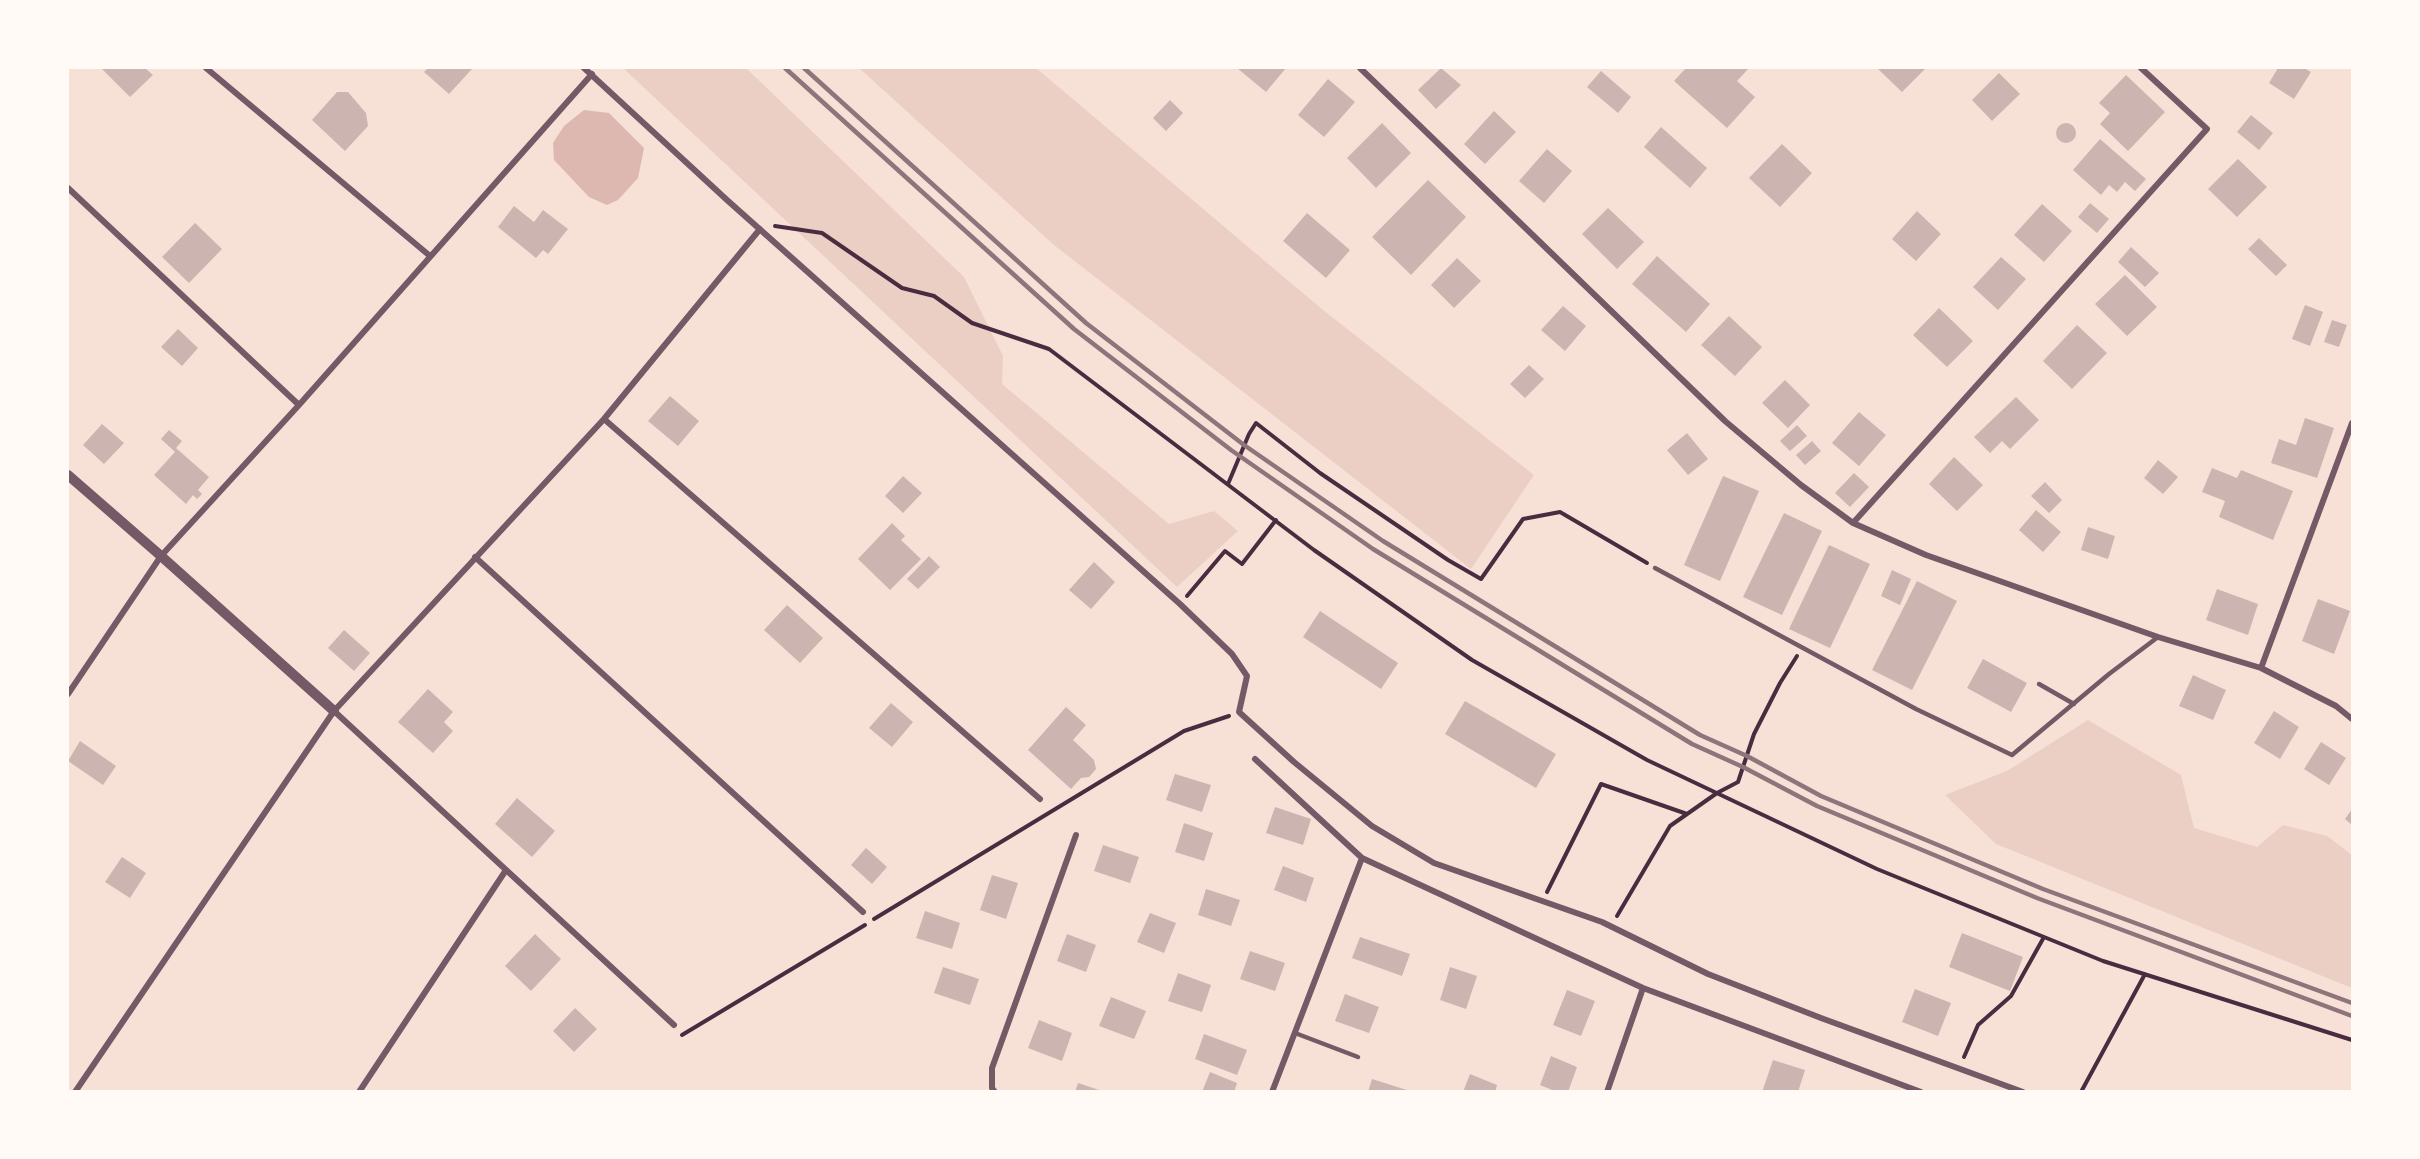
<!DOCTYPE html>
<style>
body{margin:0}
#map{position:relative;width:2420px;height:1159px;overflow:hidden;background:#f7e1d7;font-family:"Noto Sans",sans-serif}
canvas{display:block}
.frame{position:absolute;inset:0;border:69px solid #fffaf5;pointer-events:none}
</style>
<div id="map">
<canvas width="2420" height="1159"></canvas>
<div class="frame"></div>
</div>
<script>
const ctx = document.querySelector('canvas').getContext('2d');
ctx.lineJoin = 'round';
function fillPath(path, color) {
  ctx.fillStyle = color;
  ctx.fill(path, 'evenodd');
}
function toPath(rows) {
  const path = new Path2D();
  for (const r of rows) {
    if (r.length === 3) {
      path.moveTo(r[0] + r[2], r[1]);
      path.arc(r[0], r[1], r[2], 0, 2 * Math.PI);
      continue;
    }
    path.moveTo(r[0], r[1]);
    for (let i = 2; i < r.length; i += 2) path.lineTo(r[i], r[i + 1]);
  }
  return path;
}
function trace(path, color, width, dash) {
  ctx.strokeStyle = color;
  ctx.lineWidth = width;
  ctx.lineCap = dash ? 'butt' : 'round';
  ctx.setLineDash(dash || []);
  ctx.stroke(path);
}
fillPath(toPath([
 [623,68,746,68,964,277,1003,356,1002,384,1169,524,1214,511,1238,531,1177,587],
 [859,68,1036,68,1323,310,1534,475,1471,569,1054,245],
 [2088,720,2181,775,2194,828,2257,847,2283,825,2327,836,2352,855,2352,988,1996,844,1945,795,2007,771]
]), '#ebcfc5');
fillPath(toPath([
 [584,110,609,113,644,148,638,178,618,200,607,205,589,197,554,160,553,143,564,126]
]), '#dcb8b0');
fillPath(toPath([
 [101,68,145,68,153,75,130,97],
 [428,68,473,68,449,94,424,72],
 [1237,68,1286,68,1266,92],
 [1441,68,1461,85,1436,109,1418,90],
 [1686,68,1749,68,1737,81,1755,97,1727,128,1674,81],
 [1877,68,1926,68,1902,92],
 [2278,68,2304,68,2311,72,2294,99,2269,83],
 [1601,71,1631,97,1618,113,1587,87],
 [1999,73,2020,94,1992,121,1972,100],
 [2126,75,2165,112,2128,151,2100,124,2110,113,2099,103],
 [1328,79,1355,102,1324,137,1298,115],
 [337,92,348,92,366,113,368,126,345,151,312,120],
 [1170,100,1183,113,1166,131,1153,118],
 [1494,111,1516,132,1485,164,1464,144],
 [2251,115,2273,133,2259,150,2237,132],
 [1382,123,1411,153,1376,188,1347,158],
 [2066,133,10],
 [1661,127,1707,168,1690,188,1644,147],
 [2100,139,2146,179,2135,191,2125,182,2117,192,2109,185,2101,195,2073,170],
 [1782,144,1812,173,1780,207,1749,178],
 [1547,149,1572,171,1544,203,1519,181],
 [2238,159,2267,187,2237,217,2208,189],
 [1428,180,1466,217,1411,275,1372,237],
 [2090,203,2109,219,2097,233,2078,217],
 [2042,204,2072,231,2044,262,2014,235],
 [514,206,534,222,543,210,568,229,548,254,543,250,536,258,498,227],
 [1608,208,1644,242,1617,269,1582,234],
 [1917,211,1941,234,1916,261,1892,239],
 [1307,213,1350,250,1326,278,1283,241],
 [195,223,222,249,189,283,162,257],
 [2259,238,2287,265,2276,276,2248,249],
 [2131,247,2159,273,2145,287,2118,262],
 [1657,256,1710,304,1686,332,1632,284],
 [2001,257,2026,279,1998,310,1973,287],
 [1457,258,1481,281,1454,308,1431,285],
 [2125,275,2157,307,2127,336,2095,304],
 [2305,305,2323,312,2310,346,2292,339],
 [1563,306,1586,326,1565,351,1541,330],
 [1939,308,1973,341,1947,367,1913,335],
 [1729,316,1762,347,1735,376,1701,345],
 [2332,320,2347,325,2339,347,2324,342],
 [2077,325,2107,353,2072,389,2043,361],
 [178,329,198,348,182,366,161,347],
 [1529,365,1544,379,1525,398,1510,384],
 [1785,380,1810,405,1788,428,1762,403],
 [670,396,699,421,678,446,648,421],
 [2016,397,2039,420,2010,449,2002,441,1990,453,1974,437],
 [1859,412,1886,435,1859,466,1832,443],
 [2305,418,2334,428,2317,478,2271,463,2279,439,2296,445],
 [102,424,124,443,104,464,83,445],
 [1797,425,1807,436,1790,451,1780,441],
 [169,430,182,441,176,448,209,477,198,490,202,494,197,499,193,495,186,504,154,475,175,452,161,439],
 [1687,433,1708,459,1688,475,1667,450],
 [1812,441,1821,451,1805,465,1796,455],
 [1954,457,1983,485,1957,511,1929,484],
 [2158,460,2178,477,2163,494,2144,478],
 [2212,468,2237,478,2241,470,2293,491,2273,540,2219,517,2225,501,2202,492],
 [1854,473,1869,487,1850,507,1835,493],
 [903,476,922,493,903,513,885,496],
 [1723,476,1759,491,1720,581,1684,565],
 [2045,482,2062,500,2049,513,2031,496],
 [2036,510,2061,532,2043,552,2019,530],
 [1784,513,1822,531,1782,615,1743,597],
 [892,523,905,536,901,540,921,559,890,590,858,559],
 [2088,527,2115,536,2108,559,2081,550],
 [1829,545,1870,564,1830,648,1789,629],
 [929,556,940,567,918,589,907,579],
 [1094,562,1115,582,1091,609,1069,590],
 [1892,570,1911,579,1900,605,1881,596],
 [1917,581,1957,601,1912,690,1872,670],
 [2217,589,2258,604,2248,635,2206,620],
 [2318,599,2350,611,2334,654,2302,641],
 [787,605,823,638,800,663,764,630],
 [1320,611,1398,663,1381,689,1303,637],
 [344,630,370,653,354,671,328,648],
 [1983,659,2027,683,2011,712,1967,688],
 [2193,675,2226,690,2213,720,2179,706],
 [428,689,453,712,444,722,453,731,433,753,398,722],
 [1465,701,1556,754,1536,788,1445,734],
 [891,703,913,722,892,747,869,728],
 [1066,707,1086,725,1073,740,1094,760,1096,769,1089,777,1081,778,1071,789,1028,750],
 [2274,711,2299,727,2280,759,2254,743],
 [80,741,116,766,103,785,68,761],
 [2321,742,2346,758,2329,785,2304,769],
 [1175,774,1211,785,1202,812,1166,800],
 [517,798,555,831,532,857,495,824],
 [1275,807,1311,819,1303,845,1266,833],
 [2352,809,2352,825,2345,819],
 [1184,823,1213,833,1204,861,1175,852],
 [1103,845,1139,857,1130,883,1094,871],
 [866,848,887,867,872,884,851,865],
 [122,857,146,873,130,898,105,882],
 [1283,866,1314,878,1306,902,1274,890],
 [992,875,1018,883,1006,919,980,910],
 [1206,889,1240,900,1231,926,1198,915],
 [925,911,960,923,952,949,916,938],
 [1150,913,1176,923,1164,953,1137,942],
 [1962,933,2023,957,2010,991,1949,967],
 [535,934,561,959,531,991,505,966],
 [1067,934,1096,945,1086,972,1057,961],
 [1360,937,1410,954,1402,976,1352,958],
 [1250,951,1285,963,1275,991,1240,979],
 [943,967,979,979,970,1005,934,993],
 [1450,967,1477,976,1466,1009,1440,1000],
 [1178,973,1211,985,1202,1012,1168,1001],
 [1915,989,1951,1003,1938,1036,1902,1022],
 [1567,990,1595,1001,1581,1036,1553,1025],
 [1345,994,1379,1007,1369,1033,1335,1021],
 [1111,997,1146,1011,1134,1039,1099,1026],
 [575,1008,597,1029,574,1052,553,1031],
 [1039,1020,1072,1033,1062,1061,1028,1048],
 [1204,1034,1247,1050,1237,1075,1195,1059],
 [1551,1056,1577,1067,1568,1092,1557,1092,1540,1085],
 [1773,1060,1805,1070,1798,1092,1762,1092],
 [1210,1072,1237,1083,1234,1092,1202,1092],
 [1470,1074,1497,1085,1495,1092,1463,1092],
 [1372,1079,1410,1091,1409,1092,1368,1092],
 [1078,1083,1102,1091,1101,1092,1075,1092]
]), '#ccb4b1');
trace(toPath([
 [775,226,822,233,902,288,934,296,972,323,1049,349,1314,550,1472,660,1647,760,1877,869,2103,961,2352,1040],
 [1228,484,1249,434,1256,423,1320,473,1448,560,1481,579,1523,519,1560,512,1647,563],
 [1187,596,1225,551,1242,564,1276,520],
 [1547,892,1601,784,1687,814],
 [1617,916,1670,826,1717,793,1738,782,1754,734,1780,683,1797,656],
 [874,919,1184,731,1229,716],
 [682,1035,865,925],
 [1964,1057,1978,1025,2011,996,2044,937],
 [2081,1092,2145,974]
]), '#4a2c40', 4);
trace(toPath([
 [1655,568,1916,709,2012,755,2109,674,2158,637],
 [2039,684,2074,704],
 [1295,1033,1358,1057]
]), '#755966', 4.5);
trace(toPath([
 [206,68,430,256],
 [584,68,727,200,1180,604,1232,654,1247,676,1239,712,1294,762,1372,826,1434,863,1602,922,1708,974,1821,1018,2023,1092],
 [1360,68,1725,421,1801,485,1853,523,1926,555,2158,637,2261,668,2336,706,2352,719],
 [68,188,299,405],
 [604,419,1040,799],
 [1853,523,2207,129,2141,68],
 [475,557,863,912],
 [2261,668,2352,423],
 [68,694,161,556,299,405,592,74],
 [334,711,674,1025],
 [1255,759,1362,858,1643,988,1921,1092],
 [75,1092,334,711,604,419,760,229],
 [359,1092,506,870],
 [995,1092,992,1088,992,1068,1076,835],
 [1272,1092,1362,858],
 [1607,1092,1643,988]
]), '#755966', 6);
trace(toPath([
 [68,475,161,556,334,711]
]), '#755966', 10);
trace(toPath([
 [785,68,1074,329,1231,450,1373,549,1692,744,1743,767,1817,806,2037,898,2352,1016],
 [804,68,1086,323,1244,445,1383,541,1700,735,1747,756,1821,796,2043,889,2352,1003]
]), '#8f747c', 4.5);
</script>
